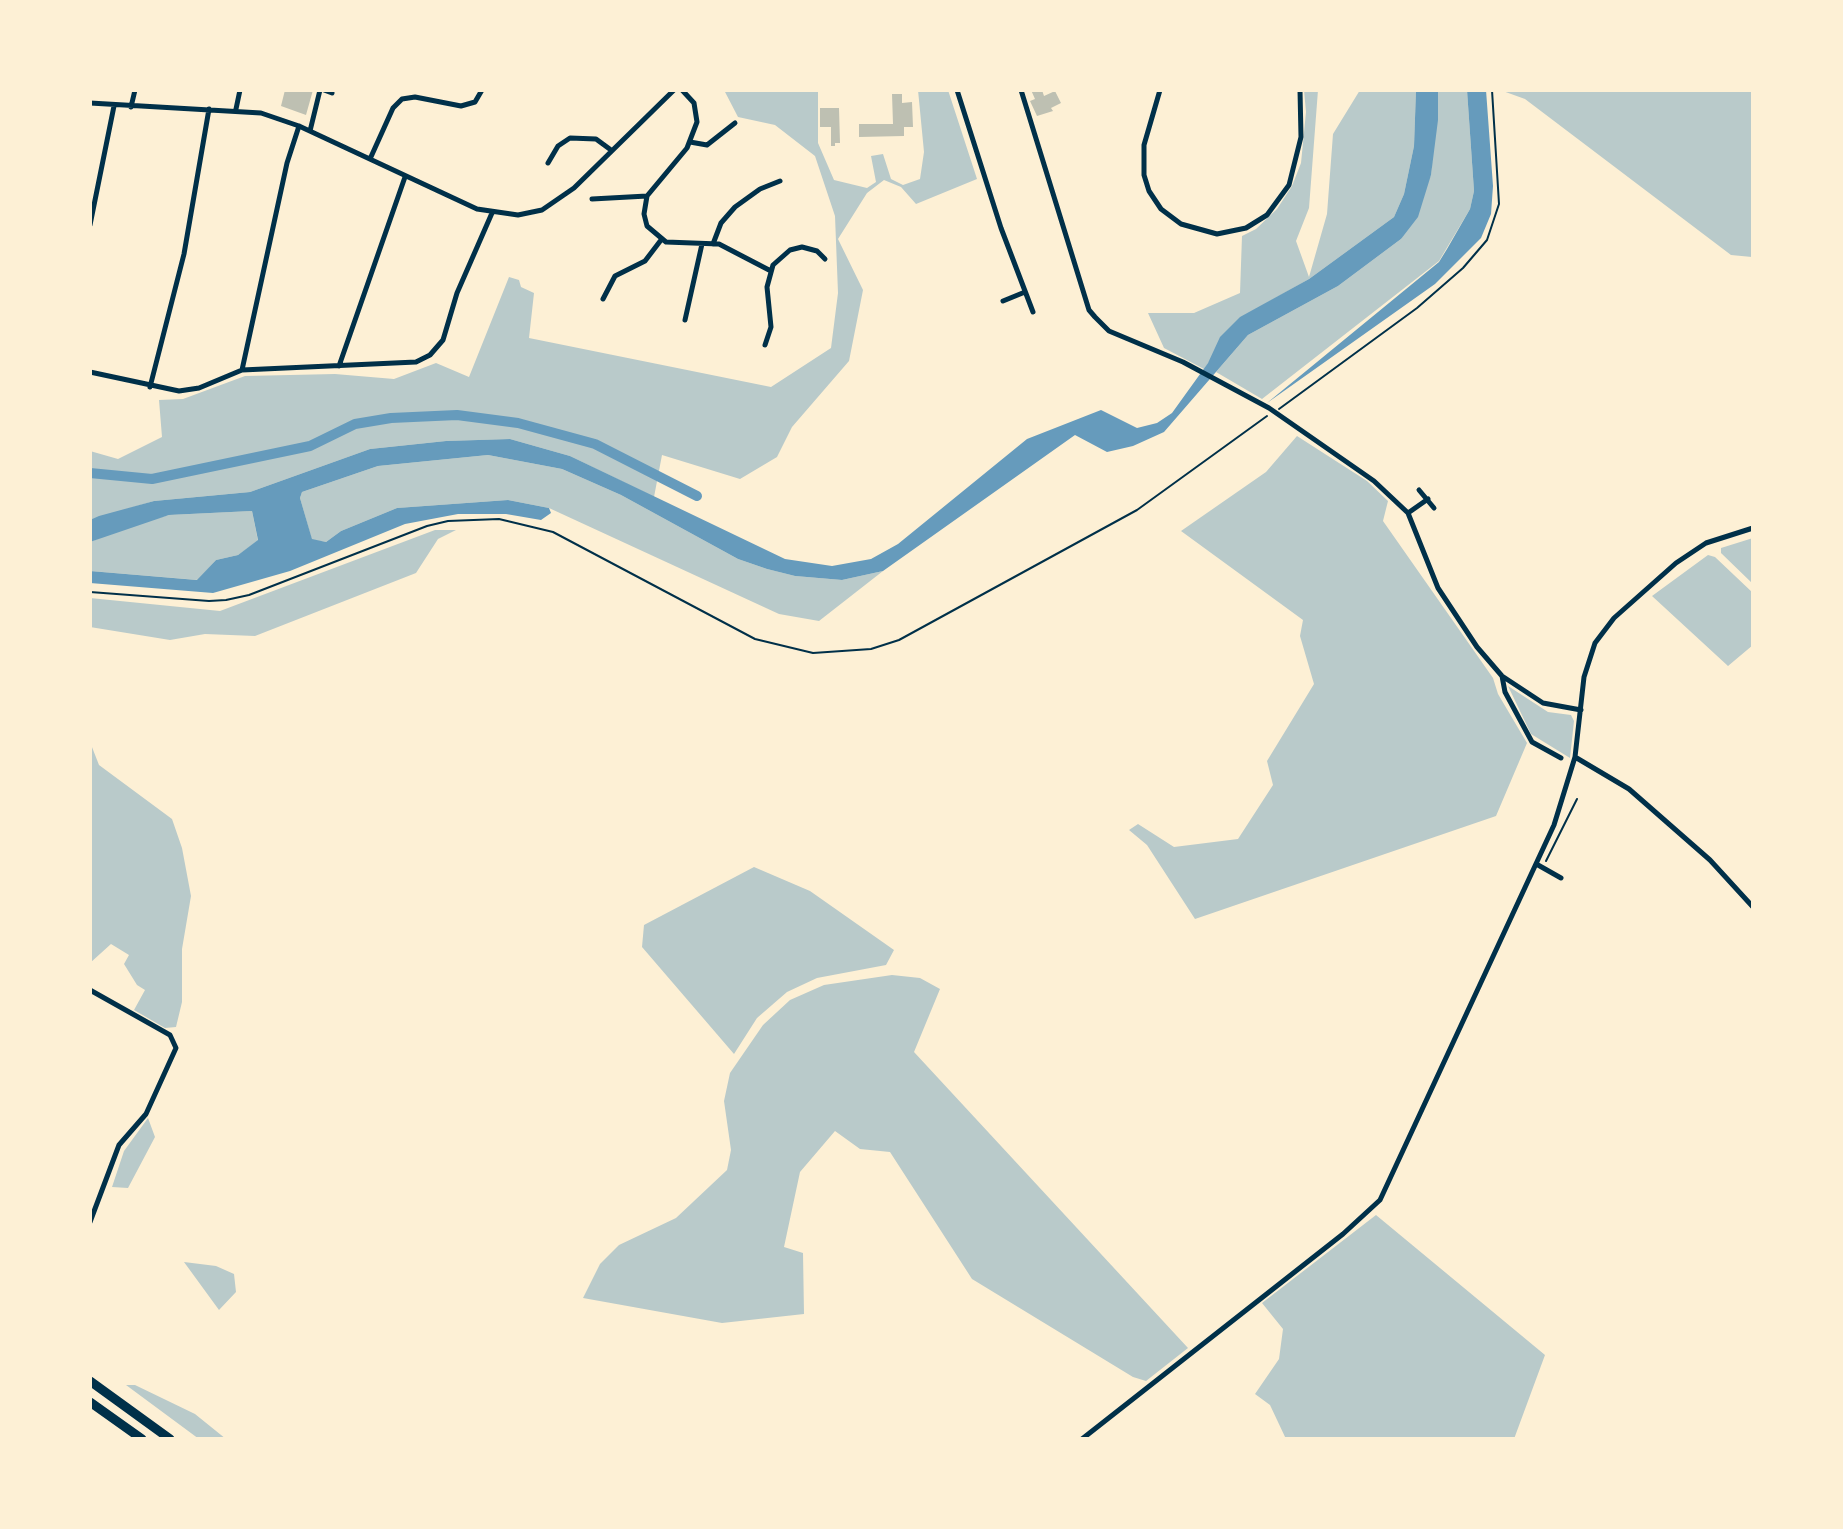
<!DOCTYPE html>
<style>
body{margin:0}
#map{position:relative;width:1843px;height:1529px;overflow:hidden;background:#fdf0d5;font-family:Jost,sans-serif}
canvas{display:block}
.frame{position:absolute;inset:0;border:92px solid #fdf0d5;pointer-events:none}
</style>
<div id="map">
<canvas width="1843" height="1529"></canvas>
<div class="frame"></div>
</div>
<script>
const ctx = document.querySelector('canvas').getContext('2d');
ctx.lineJoin = 'round';
function fillPath(path, color) {
  ctx.fillStyle = color;
  ctx.fill(path, 'evenodd');
}
function toPath(rows) {
  const path = new Path2D();
  for (const r of rows) {
    path.moveTo(r[0], r[1]);
    for (let i = 2; i < r.length; i += 2) path.lineTo(r[i], r[i + 1]);
  }
  return path;
}
function trace(path, color, width, dash) {
  ctx.strokeStyle = color;
  ctx.lineWidth = width;
  ctx.lineCap = dash ? 'butt' : 'round';
  ctx.setLineDash(dash || []);
  ctx.stroke(path);
}
fillPath(toPath([
 [724,90,818,90,818,143,834,180,867,188,876,182,871,156,883,154,891,179,903,185,920,179,924,152,918,90,948,90,977,179,916,204,901,187,884,180,867,193,838,239,863,290,849,361,792,427,777,457,740,479,662,455,654,497,570,456,510,439,446,441,370,449,250,492,154,501,90,520,90,451,118,459,162,437,159,400,183,399,245,376,335,374,394,379,436,363,469,377,509,277,519,280,521,287,534,293,529,338,771,387,831,348,838,293,835,216,815,156,775,125,738,117],
 [1304,90,1318,90,1309,208,1296,241,1309,277,1327,214,1333,134,1360,90,1416,90,1414,146,1404,194,1394,217,1309,279,1240,318,1204,369,1164,348,1148,313,1194,313,1240,293,1242,236,1256,229,1277,209,1292,186,1301,163,1306,112],
 [1438,90,1467,90,1474,191,1470,209,1439,261,1262,399,1216,372,1248,335,1338,286,1401,239,1431,175],
 [1500,90,1753,90,1752,257,1731,255,1525,99],
 [1297,436,1367,481,1388,501,1383,521,1493,678,1498,694,1527,743,1496,816,1195,919,1147,845,1129,830,1138,824,1174,847,1238,839,1273,785,1267,761,1314,684,1300,636,1303,620,1181,531,1266,472],
 [488,455,562,469,621,495,738,559,767,569,795,576,842,580,883,571,819,621,779,614,549,508,508,500,397,508,341,531,326,542,312,540,300,498,302,492,378,466],
 [252,511,258,541,238,555,216,560,198,580,90,571,90,542,129,526,169,515],
 [435,530,456,530,438,539,416,573,255,636,205,634,170,640,90,627,90,598,220,611],
 [1753,538,1753,584,1721,553,1721,548],
 [1708,555,1715,557,1753,593,1753,645,1728,666,1652,596],
 [1508,686,1548,712,1571,715,1574,721,1570,758,1531,734],
 [90,742,99,765,172,819,182,848,191,896,182,949,182,1002,176,1027,165,1028,134,1010,145,990,137,985,124,964,129,955,111,944,90,963],
 [754,867,810,891,894,950,886,965,817,978,787,992,757,1018,734,1054,642,947,644,925],
 [892,975,920,978,940,989,914,1052,1188,1348,1146,1381,1133,1377,972,1279,890,1152,860,1149,835,1131,800,1172,784,1247,803,1253,804,1314,722,1323,583,1298,600,1264,619,1245,676,1218,727,1170,731,1150,724,1101,730,1073,763,1025,790,1000,824,985],
 [148,1118,155,1137,128,1188,112,1187,124,1151],
 [1376,1215,1545,1355,1514,1439,1286,1439,1270,1405,1255,1394,1279,1359,1283,1329,1262,1303],
 [184,1262,216,1266,234,1274,236,1292,219,1310],
 [126,1385,135,1385,195,1414,226,1439,199,1439]
]), '#b9caca');
fillPath(toPath([
 [1416,90,1438,90,1438,120,1431,175,1418,217,1401,239,1338,286,1248,335,1164,432,1133,446,1107,452,1075,435,883,571,842,580,795,576,767,569,738,559,621,495,562,469,488,455,378,466,302,492,300,498,312,539,326,542,341,531,397,508,508,500,549,508,551,513,541,520,506,514,458,514,405,524,290,571,213,593,90,583,90,571,197,580,216,560,238,555,258,540,252,511,169,515,90,542,90,520,99,516,154,501,250,492,370,449,446,441,510,439,570,456,785,559,832,566,871,559,898,544,1027,439,1101,410,1137,428,1157,423,1172,413,1208,363,1220,337,1240,317,1309,279,1394,217,1404,194,1414,146],
 [1467,90,1486,90,1493,186,1491,214,1481,238,1435,284,1267,403,1439,262,1447,249,1470,209,1474,191]
]), '#669bbc');
trace(toPath([
 [90,473,152,479,310,446,355,424,391,418,457,415,518,423,595,444,697,496]
]), '#669bbc', 10);
fillPath(toPath([
 [285,90,313,90,306,115,281,106],
 [1031,90,1042,90,1044,96,1055,91,1061,103,1051,108,1053,111,1037,116,1030,101,1035,99],
 [892,94,902,94,902,103,912,102,913,127,904,127,904,136,859,137,859,124,893,124],
 [820,108,839,108,840,143,835,143,835,146,831,146,831,127,820,127]
]), '#bec0b2');
trace(toPath([
 [1279,409,1417,308,1463,268,1487,240,1499,204,1492,90],
 [90,592,209,601,226,600,249,595,427,526,448,521,499,519,553,532,755,639,813,653,871,649,899,640,1137,510,1267,416],
 [1546,861,1577,799]
]), '#003049', 2);
trace(toPath([
 [324,90,332,93],
 [682,90,694,103,697,122,687,148,647,196,644,214,647,226,666,242,719,244,769,270],
 [957,90,1001,228,1033,312],
 [1021,90,1089,310,1095,317,1109,331,1183,362,1269,408,1374,481,1408,513,1438,588,1477,647,1502,676,1543,703,1581,710],
 [1160,90,1144,145,1144,175,1149,191,1161,209,1181,224,1217,234,1246,228,1267,215,1289,185,1301,137,1300,90],
 [90,103,261,113,299,126,477,209,518,215,542,210,574,188,674,90],
 [131,107,135,90],
 [236,109,240,90],
 [310,131,320,90],
 [690,142,707,145,735,123],
 [370,159,393,108,402,99,415,97,461,106,475,102,482,90],
 [548,163,558,146,570,138,596,139,611,150],
 [592,199,647,196],
 [90,225,114,106],
 [713,244,721,223,735,207,760,189,780,181],
 [603,299,615,276,645,261,661,240],
 [1003,301,1025,292],
 [685,320,702,244],
 [765,345,771,327,767,287,773,265,790,250,802,247,817,251,825,259],
 [339,366,405,177],
 [242,370,287,163,299,126],
 [90,372,179,391,199,388,242,370,416,362,430,355,443,340,457,293,492,213],
 [150,387,184,254,209,109],
 [1419,490,1434,508],
 [1408,513,1428,499],
 [1502,676,1505,692,1532,742,1561,758],
 [1575,757,1629,789,1710,860,1753,907],
 [1538,865,1561,878],
 [90,990,170,1035,176,1048,146,1114,119,1145,90,1222],
 [1082,1439,1343,1234,1380,1200,1554,825,1575,757,1584,677,1595,643,1614,618,1676,563,1706,543,1753,528]
]), '#003049', 5);
trace(toPath([
 [90,1381,170,1439],
 [90,1402,142,1439]
]), '#003049', 9);
</script>
